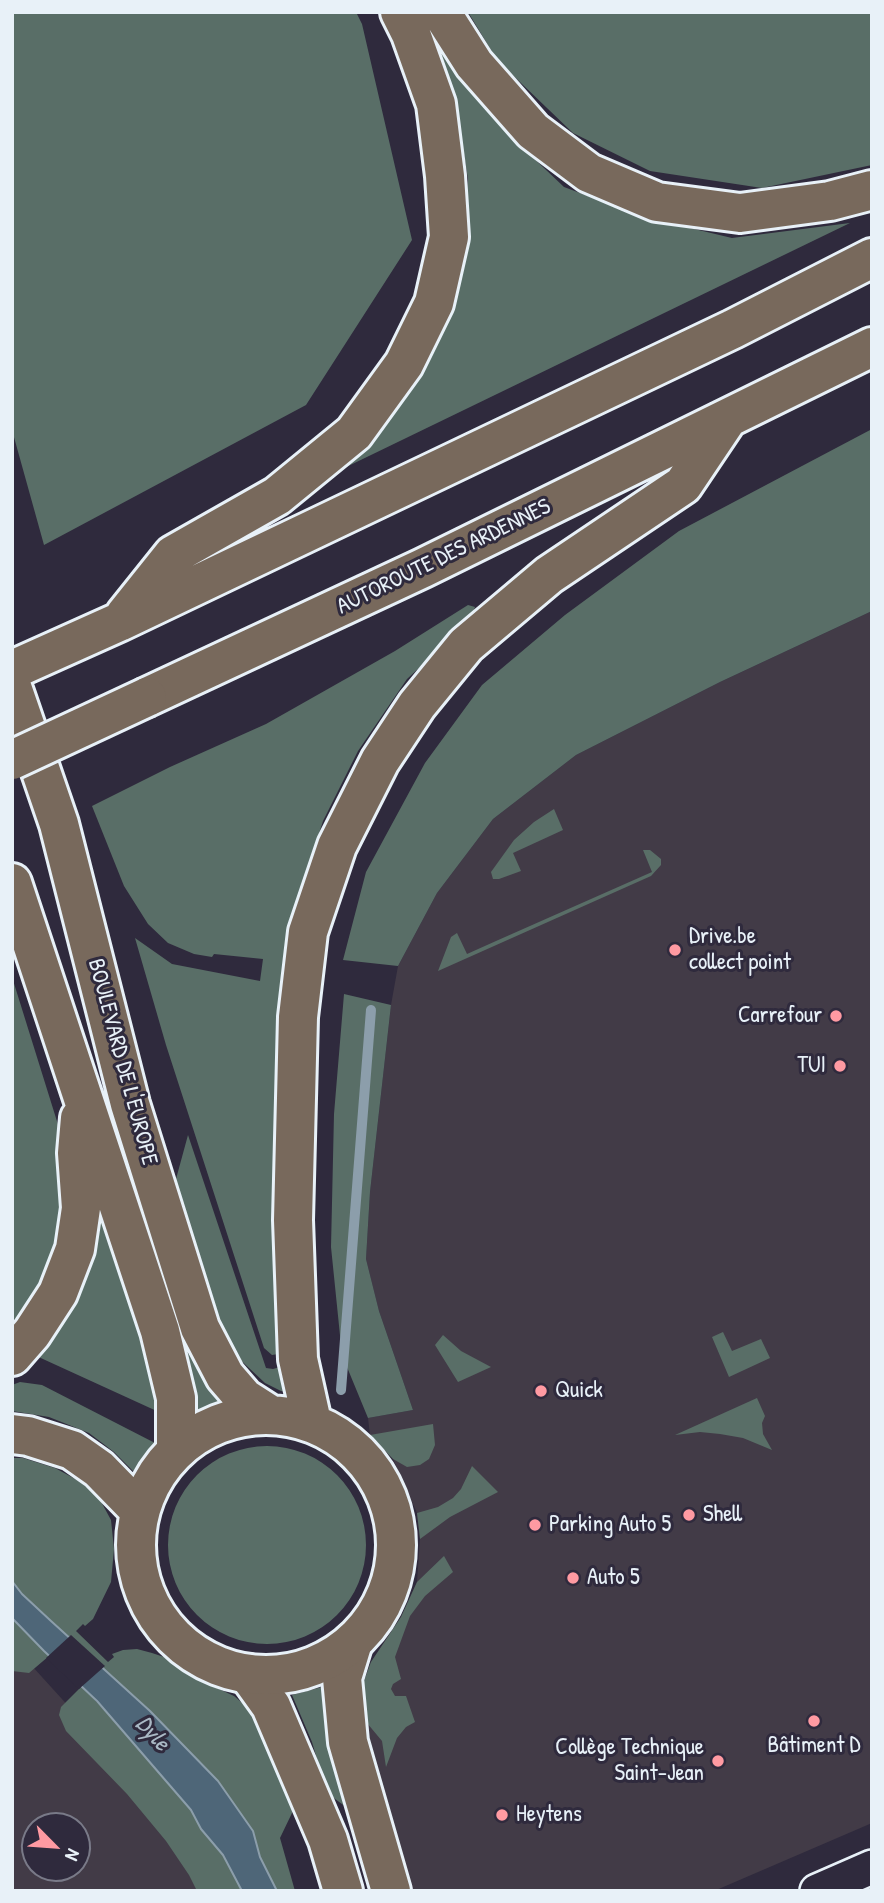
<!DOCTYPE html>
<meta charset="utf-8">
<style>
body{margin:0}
#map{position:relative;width:884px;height:1903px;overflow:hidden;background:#2f2a3d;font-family:"Patrick Hand",sans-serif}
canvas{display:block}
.frame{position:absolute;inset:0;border:14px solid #e8f1f8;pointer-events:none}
.north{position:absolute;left:21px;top:1812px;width:70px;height:70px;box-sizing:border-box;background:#2f2a3d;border:2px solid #797a88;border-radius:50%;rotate:115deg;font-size:19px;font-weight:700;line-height:28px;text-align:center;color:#e8f1f8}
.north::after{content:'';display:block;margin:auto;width:24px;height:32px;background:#ff9aa2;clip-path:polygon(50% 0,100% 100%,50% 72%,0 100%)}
</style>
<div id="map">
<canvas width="884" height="1903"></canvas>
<div class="frame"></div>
<div class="north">N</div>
</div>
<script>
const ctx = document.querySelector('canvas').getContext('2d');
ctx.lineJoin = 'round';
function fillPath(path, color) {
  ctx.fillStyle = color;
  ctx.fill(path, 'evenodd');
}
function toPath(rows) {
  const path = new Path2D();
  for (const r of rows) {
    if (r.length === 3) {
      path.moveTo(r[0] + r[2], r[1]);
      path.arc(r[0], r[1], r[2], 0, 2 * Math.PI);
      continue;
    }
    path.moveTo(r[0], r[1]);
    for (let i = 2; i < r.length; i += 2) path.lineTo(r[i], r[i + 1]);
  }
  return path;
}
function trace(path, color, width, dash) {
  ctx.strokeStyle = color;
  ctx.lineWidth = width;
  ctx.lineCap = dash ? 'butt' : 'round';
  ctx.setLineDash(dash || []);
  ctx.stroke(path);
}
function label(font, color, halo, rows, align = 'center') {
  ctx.font = font + ' "Patrick Hand",sans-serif';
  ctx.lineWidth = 6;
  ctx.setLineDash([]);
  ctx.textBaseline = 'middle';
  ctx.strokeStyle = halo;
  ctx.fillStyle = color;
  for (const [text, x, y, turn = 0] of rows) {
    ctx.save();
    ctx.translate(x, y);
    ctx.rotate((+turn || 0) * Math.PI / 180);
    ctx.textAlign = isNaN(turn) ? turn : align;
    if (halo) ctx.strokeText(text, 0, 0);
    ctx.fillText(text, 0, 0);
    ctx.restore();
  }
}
fillPath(toPath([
 [872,611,872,1823,714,1891,408,1891,374,1770,363,1704,364,1681,371,1662,401,1617,417,1582,420,1539,417,1513,393,1459,370,1435,368,1418,413,1410,379,1311,366,1259,370,1192,391,1005,398,966,437,893,493,819,576,755,720,682],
 [12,1644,141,1786,218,1891,12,1891],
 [35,1826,77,1826,77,1868,35,1868]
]), '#423b47');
fillPath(toPath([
 [12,12,356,12,362,24,412,240,306,405,44,545,12,430],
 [468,12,872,12,872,165,762,188,650,171,573,133,497,60],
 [440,51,472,84,503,129,564,187,644,217,732,238,850,223,338,471,426,362,461,272,468,179,455,100],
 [872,429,872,611,720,682,576,755,493,819,437,893,398,966,343,960,366,872,425,763,482,685,565,615,679,531],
 [468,605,475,607,470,621,407,679,358,751,323,821,295,908,287,953,285,1353,272,1355,264,1348,166,1045,135,938,172,964,260,981,263,959,214,954,212,957,194,954,168,943,148,924,124,886,92,806,170,767,266,724,395,651],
 [554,809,563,830,513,853,521,871,499,879,493,879,491,872,514,840,534,822],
 [643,850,650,850,661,859,661,865,651,876,438,971,451,937,457,933,467,954,496,941,652,872],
 [12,977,65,1147,61,1254,12,1338],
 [344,994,391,1005,370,1192,366,1259,379,1311,413,1410,368,1418,342,1355,331,1247,334,1114],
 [188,1135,266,1368,273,1369,287,1365,296,1393,281,1391,265,1383,233,1353,220,1331,173,1190],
 [103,1208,145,1342,161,1413,32,1354,92,1211],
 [723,1332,732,1351,761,1339,770,1358,729,1377,712,1337],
 [443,1335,461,1351,491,1367,458,1382,435,1345],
 [186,1348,213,1391,227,1399,195,1413,192,1373],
 [20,1382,42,1385,155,1443,146,1459,133,1471,114,1452,89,1433,49,1417,12,1411,12,1385],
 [757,1398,765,1416,762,1423,763,1434,772,1450,743,1438,720,1434,700,1432,675,1435],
 [433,1424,435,1445,429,1459,420,1465,407,1467,393,1459,370,1435],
 [267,1545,99],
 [12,1458,23,1458,55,1468,79,1481,98,1496,111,1520,114,1549,111,1582,93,1619,85,1626,83,1624,76,1631,108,1662,114,1657,112,1654,123,1650,137,1649,152,1653,164,1657,185,1673,234,1696,258,1716,292,1801,292,1813,280,1838,295,1891,277,1891,274,1887,260,1857,253,1831,218,1781,150,1711,51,1621,22,1594,12,1581],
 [472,1466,498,1492,450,1517,420,1539,417,1513,438,1507,453,1498,461,1489],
 [444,1556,453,1572,425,1596,410,1616,395,1657,401,1679,393,1684,391,1689,395,1696,406,1696,415,1722,406,1727,397,1738,386,1767,382,1741,367,1723,363,1704,364,1681,371,1662,401,1617,417,1582],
 [12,1617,49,1656,29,1673,12,1671],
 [82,1686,127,1735,191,1810,201,1829,223,1855,242,1891,197,1891,189,1875,166,1841,127,1794,66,1731,59,1715,61,1707],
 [322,1687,331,1738,350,1810,327,1793,312,1742,292,1695]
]), '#596e67');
const water = toPath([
 [12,1581,22,1594,51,1621,150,1711,218,1781,253,1831,260,1857,277,1891,242,1891,223,1855,201,1829,191,1810,97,1701,44,1651,12,1618,12,1581]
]);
fillPath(water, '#4e6678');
trace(water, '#8c9eab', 2);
fillPath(toPath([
 [71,1635,105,1666,79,1689,46,1658]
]), '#2f2a3d');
trace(toPath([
 [341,1390,371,1010]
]), '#8c9eab', 10);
const minor = toPath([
 [817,1891,872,1867]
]);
const major = toPath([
 [353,1642,342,1678,348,1742,391,1891],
 [248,1674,271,1706,328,1840,343,1891]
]);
const highway = toPath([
 [441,12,474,64,533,131,589,173,657,202,740,213,830,201,872,190],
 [125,615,173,555,277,496,354,433,404,364,434,303,449,237,445,176,436,104,411,34,400,12],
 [12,670,119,622,733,329,872,258],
 [12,687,59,824,130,1104,200,1328,225,1376,244,1398,269,1414],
 [147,697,423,568,872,347],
 [12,883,160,1331,176,1398,176,1451],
 [12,1356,32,1333,58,1293,75,1249,81,1208,77,1153,80,1118],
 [266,1545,130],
 [312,1422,298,1359,293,1220,298,1017,308,932,337,846,380,761,417,705,466,645,549,575,683,485,726,421],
 [12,1434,28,1436,72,1450,99,1469,140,1511]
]);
trace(minor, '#e8f1f8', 38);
trace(major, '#e8f1f8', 44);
trace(highway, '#e8f1f8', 44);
trace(minor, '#2f2a3d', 33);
trace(major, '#78695c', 38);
trace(highway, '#78695c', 38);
const highwayBridge = toPath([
 [12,760,147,697]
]);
trace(highwayBridge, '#e8f1f8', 44, []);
trace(highwayBridge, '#78695c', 38);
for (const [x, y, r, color] of [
 [675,950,7,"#ff9aa2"],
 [836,1016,7,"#ff9aa2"],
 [840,1066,7,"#ff9aa2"],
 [541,1391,7,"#ff9aa2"],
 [689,1515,7,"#ff9aa2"],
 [535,1525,7,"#ff9aa2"],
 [573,1578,7,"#ff9aa2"],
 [814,1721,7,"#ff9aa2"],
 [718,1761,7,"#ff9aa2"],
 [502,1815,7,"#ff9aa2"]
]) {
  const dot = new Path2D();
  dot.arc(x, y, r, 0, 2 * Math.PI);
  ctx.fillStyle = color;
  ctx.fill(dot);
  trace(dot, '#2f2a3d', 2.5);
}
label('23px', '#e8f1f8', '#2f2a3d', [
 ["AUTOROUTE DES ARDENNES",444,557,-26],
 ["BOULEVARD DE L'EUROPE",122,1062,75]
]);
label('23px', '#e8f1f8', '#2f2a3d', [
 ["Drive.be",689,937],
 ["collect point",689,963],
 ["Carrefour",822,1016,"right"],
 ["TUI",826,1066,"right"],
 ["Quick",555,1391],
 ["Shell",703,1515],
 ["Parking Auto 5",549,1525],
 ["Auto 5",587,1578],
 ["Bâtiment D",814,1746,"center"],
 ["Collège Technique",704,1748,"right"],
 ["Saint-Jean",704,1774,"right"],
 ["Heytens",516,1815]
], 'left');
label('italic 24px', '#aab9c5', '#2f2a3d', [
 ["Dyle",152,1734,48]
]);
</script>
